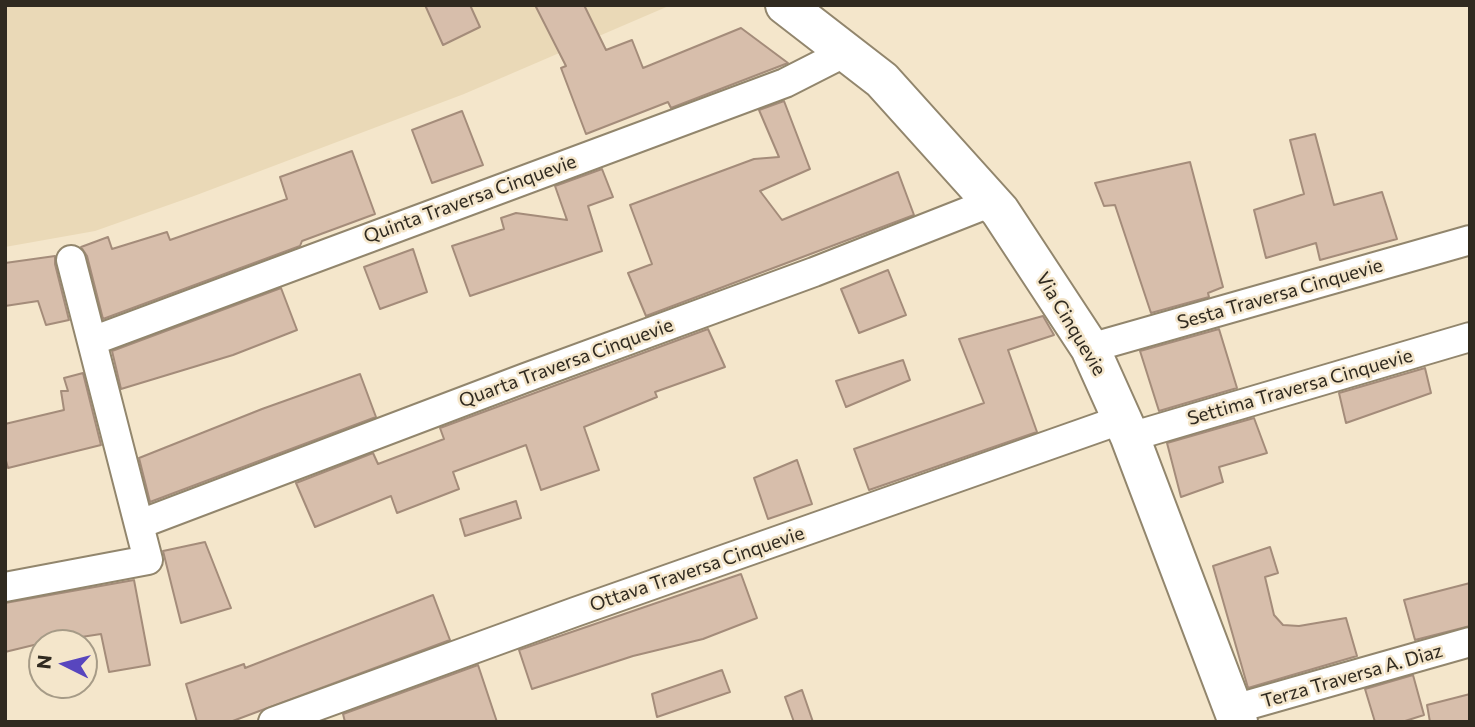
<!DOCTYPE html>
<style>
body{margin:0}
#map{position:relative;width:1475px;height:727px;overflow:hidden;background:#f4e6cb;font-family:Commissioner,sans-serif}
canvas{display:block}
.frame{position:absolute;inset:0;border:7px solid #302a20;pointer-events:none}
.north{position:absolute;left:28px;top:629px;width:70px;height:70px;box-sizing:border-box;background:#f4e6cb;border:2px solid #a69b87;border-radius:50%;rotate:276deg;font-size:19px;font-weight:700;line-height:28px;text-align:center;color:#302a20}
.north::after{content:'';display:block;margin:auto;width:24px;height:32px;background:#5846be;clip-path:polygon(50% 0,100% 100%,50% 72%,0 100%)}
</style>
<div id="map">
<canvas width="1475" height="727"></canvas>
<div class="frame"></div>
<div class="north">N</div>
</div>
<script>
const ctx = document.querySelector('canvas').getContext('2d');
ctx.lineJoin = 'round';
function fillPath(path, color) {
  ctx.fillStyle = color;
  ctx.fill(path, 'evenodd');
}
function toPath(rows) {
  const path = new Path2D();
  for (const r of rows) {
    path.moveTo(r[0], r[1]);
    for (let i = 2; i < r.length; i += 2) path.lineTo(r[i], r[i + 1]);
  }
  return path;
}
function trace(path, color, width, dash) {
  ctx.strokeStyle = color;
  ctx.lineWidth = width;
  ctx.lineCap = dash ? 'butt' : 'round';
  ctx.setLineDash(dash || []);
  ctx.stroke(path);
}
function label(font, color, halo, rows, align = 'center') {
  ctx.font = font + ' Commissioner,sans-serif';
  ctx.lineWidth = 5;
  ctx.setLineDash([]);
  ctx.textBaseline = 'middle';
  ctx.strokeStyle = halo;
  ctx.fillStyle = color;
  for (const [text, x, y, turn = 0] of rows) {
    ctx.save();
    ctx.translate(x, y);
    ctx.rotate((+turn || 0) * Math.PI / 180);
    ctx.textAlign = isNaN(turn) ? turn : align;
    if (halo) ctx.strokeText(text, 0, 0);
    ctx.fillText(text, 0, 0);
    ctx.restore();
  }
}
fillPath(toPath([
 [5,5,671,5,464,94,194,196,95,231,5,247]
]), '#ead9b7');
const building = toPath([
 [425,5,470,5,480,27,443,45,425,5],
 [535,5,584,5,606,50,632,40,643,68,741,28,788,63,671,108,668,102,586,134,561,68,566,66,535,5],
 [784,101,810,169,760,191,782,220,898,172,914,215,646,316,628,273,652,264,630,205,754,159,779,157,759,110,784,101],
 [462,111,483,165,432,183,412,130,462,111],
 [1315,134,1334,205,1382,192,1397,239,1320,260,1316,243,1266,258,1254,210,1304,194,1290,140,1315,134],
 [352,151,375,214,302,241,300,246,103,319,87,256,81,247,108,237,112,249,167,232,170,240,287,199,280,177,352,151],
 [1190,162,1223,287,1208,293,1209,297,1151,313,1115,205,1104,206,1095,183,1190,162],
 [602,169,613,197,588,206,602,251,470,296,452,246,504,229,501,218,516,213,567,220,555,186,602,169],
 [413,249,427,292,380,309,364,267,413,249],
 [55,256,55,264,69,320,46,325,38,301,5,306,5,263,55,256],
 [888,270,906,315,859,333,841,289,888,270],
 [281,288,297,330,233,355,121,389,112,351,281,288],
 [1043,316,1054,335,1008,350,1037,432,869,490,854,449,984,403,959,339,1043,316],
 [708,329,725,367,655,392,657,397,584,427,599,470,541,490,526,445,453,472,459,489,397,513,391,496,315,527,296,483,373,453,378,464,444,439,440,428,708,329],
 [1219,329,1237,388,1159,411,1140,351,1219,329],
 [903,360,910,380,846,407,836,381,903,360],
 [1425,368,1431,393,1346,423,1339,393,1425,368],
 [83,373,101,445,8,468,5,457,5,424,64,410,61,391,68,391,64,378,83,373],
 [360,374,376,417,150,502,139,458,262,409,360,374],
 [1254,418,1267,453,1219,467,1223,482,1181,497,1167,443,1254,418],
 [797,460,812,504,768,519,754,478,797,460],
 [516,501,521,518,465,536,460,519,516,501],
 [205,542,231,608,181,623,163,551,205,542],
 [1270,547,1278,573,1265,577,1274,615,1283,625,1299,626,1346,618,1357,656,1248,688,1213,566,1270,547],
 [741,574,757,618,703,639,633,656,532,689,519,650,741,574],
 [134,580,150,665,109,672,101,634,42,643,5,652,5,603,134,580],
 [1470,583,1470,626,1415,640,1404,600,1470,583],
 [433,595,450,640,230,722,197,722,186,684,244,664,245,668,433,595],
 [478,665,497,722,345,722,343,714,478,665],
 [722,670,730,692,657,717,652,694,722,670],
 [1413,675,1424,715,1402,722,1375,722,1365,689,1413,675],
 [802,690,813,722,794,722,785,697,802,690],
 [1470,694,1470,722,1430,722,1427,705,1470,694]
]);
fillPath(building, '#d7beab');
trace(building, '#a48c7a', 2);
const street = toPath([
 [92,341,785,83,846,52],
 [1090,348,1470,240],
 [1130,437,1470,337],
 [140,524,525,378,814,272,992,202],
 [5,587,148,560,71,260],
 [1234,709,1470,642],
 [273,722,575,612,1123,419]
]);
const secondary = toPath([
 [785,5,882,80,1000,211,1090,348,1130,437,1238,722]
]);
trace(street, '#92866d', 32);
trace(secondary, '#92866d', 42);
trace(street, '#fff', 28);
trace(secondary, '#fff', 38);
label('19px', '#302a20', '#f4e6cb', [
 ["Quinta Traversa Cinquevie",470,199,-20],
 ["Sesta Traversa Cinquevie",1280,294,-16],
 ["Via Cinquevie",1071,324,59],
 ["Quarta Traversa Cinquevie",566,363,-20],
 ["Settima Traversa Cinquevie",1300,387,-16],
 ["Ottava Traversa Cinquevie",697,569,-19],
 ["Terza Traversa A. Diaz",1352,676,-16]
]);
</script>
